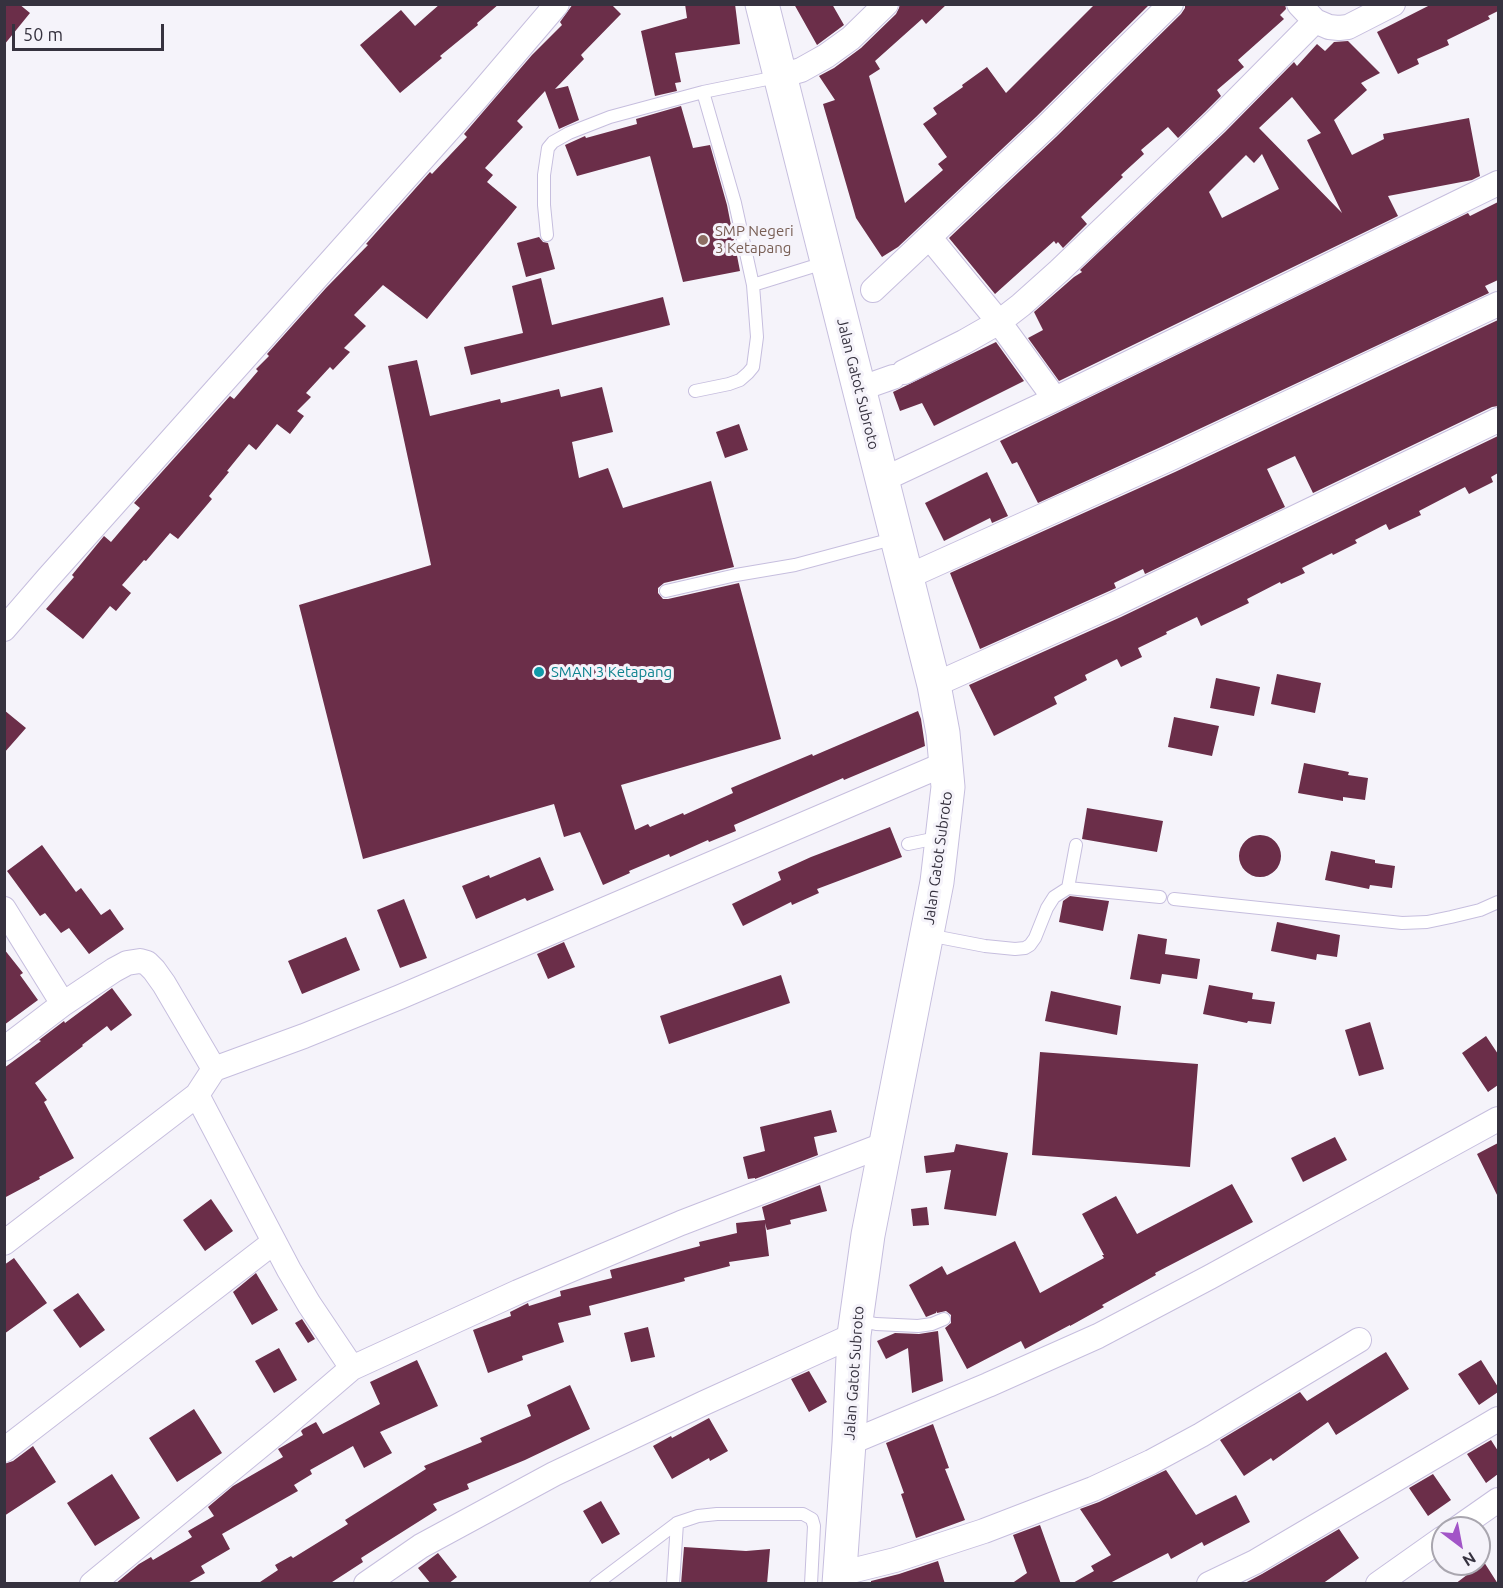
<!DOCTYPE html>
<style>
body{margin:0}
#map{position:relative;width:1503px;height:1588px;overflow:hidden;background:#f5f3fa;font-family:Ubuntu,sans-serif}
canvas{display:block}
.frame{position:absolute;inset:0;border:6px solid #36323f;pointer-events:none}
.north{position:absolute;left:1431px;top:1516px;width:60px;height:60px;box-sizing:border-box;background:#f5f3fa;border:2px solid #a9a6af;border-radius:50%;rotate:148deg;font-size:16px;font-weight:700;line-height:24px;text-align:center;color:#36323f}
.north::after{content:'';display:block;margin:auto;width:21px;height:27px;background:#a255c7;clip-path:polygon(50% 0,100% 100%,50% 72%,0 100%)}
.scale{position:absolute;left:12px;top:24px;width:152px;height:27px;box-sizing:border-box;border:3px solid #36323f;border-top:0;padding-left:8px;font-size:18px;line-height:21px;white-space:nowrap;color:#36323f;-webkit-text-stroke:4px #f5f3fa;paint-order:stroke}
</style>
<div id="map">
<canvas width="1503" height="1588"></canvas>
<div class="frame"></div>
<div class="north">N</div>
<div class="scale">50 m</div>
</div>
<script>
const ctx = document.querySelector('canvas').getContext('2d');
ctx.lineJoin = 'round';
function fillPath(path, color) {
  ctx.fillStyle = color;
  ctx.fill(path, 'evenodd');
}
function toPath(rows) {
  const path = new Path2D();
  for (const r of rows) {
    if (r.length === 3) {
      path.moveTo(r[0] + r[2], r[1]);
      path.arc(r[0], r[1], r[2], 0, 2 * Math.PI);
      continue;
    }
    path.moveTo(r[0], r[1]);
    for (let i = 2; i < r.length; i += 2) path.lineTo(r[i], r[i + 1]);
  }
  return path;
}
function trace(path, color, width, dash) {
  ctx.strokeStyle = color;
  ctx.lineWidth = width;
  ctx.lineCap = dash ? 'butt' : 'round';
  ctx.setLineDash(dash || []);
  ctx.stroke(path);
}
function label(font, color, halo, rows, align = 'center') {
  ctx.font = font + ' Ubuntu,sans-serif';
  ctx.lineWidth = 6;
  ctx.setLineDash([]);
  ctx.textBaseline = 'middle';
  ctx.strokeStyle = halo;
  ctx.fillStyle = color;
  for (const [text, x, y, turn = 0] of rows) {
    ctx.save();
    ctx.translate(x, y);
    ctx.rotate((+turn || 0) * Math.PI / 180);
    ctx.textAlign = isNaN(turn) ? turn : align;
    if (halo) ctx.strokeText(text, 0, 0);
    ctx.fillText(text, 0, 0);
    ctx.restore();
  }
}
fillPath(toPath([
 [4,4,19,4,30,13,4,45],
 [440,4,499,4,477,23,478,25,440,56,442,58,400,93,360,45,401,10,415,26],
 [573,4,611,4,621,14,581,55,584,59,555,89,568,86,579,120,559,129,545,91,517,121,523,127,485,168,493,175,487,182,517,207,427,319,383,285,354,315,366,326,344,348,350,352,333,370,330,367,306,393,311,397,297,411,304,416,290,434,277,424,256,450,249,444,227,471,229,472,209,496,212,499,178,539,170,533,146,561,144,560,122,585,131,593,116,611,110,606,83,639,46,609,74,577,72,575,104,536,111,542,140,508,134,503,230,396,234,399,258,371,256,369,269,356,267,354,326,288,368,245,366,244,430,172,432,174,467,137,464,134,532,55,562,25,560,22],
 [685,4,735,4,740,44,675,53,681,82,675,83,677,91,655,96,641,31,687,18],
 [794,4,832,4,844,25,817,45],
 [900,4,947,4,926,24,922,19,875,61,880,69,869,76,905,203,943,170,938,164,947,157,923,124,937,114,933,108,963,87,962,85,987,67,1006,93,1095,4,1150,4,1036,117,898,247,882,257,856,218,823,104,835,100,819,76,834,68,861,48,896,14,899,8],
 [1185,4,1285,4,1286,9,1280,15,1284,19,1238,60,1244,67,1217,90,1221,96,1205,112,1178,138,1168,127,1141,150,1144,154,1121,175,1123,177,1081,217,1087,224,1063,248,1058,242,1056,244,1054,241,995,294,949,238,1056,137,1181,14,1185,8],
 [1432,4,1498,4,1498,11,1488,16,1490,19,1447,40,1449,45,1417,59,1419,64,1398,74,1377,32],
 [1348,41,1380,73,1361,83,1367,90,1334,120,1352,155,1384,139,1383,134,1469,118,1480,176,1472,180,1388,196,1398,216,1059,381,1028,338,1043,330,1034,312,1074,277,1082,272,1080,270,1225,132,1294,62,1297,66,1317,44,1325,51,1334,42],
 [1292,97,1321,133,1307,140,1342,213,1259,128],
 [1262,154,1279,189,1222,218,1209,192,1246,155,1254,163],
 [681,106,693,148,710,145,727,205,740,271,683,282,650,156,577,176,565,145,585,136,586,138,637,124,636,119],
 [1498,202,1498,280,1485,286,1489,293,1163,446,1038,503,1017,462,1012,464,1000,441,1468,213,1470,216],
 [539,237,543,242,548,243,555,269,526,277,517,243],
 [541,278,552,325,663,297,670,325,471,375,464,347,523,333,512,286],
 [1498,320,1498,406,1492,407,1313,493,1295,456,1267,469,1285,507,1145,574,1143,569,1114,583,1116,588,980,649,950,573,1175,472],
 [996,342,1024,381,934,426,922,403,900,411,893,392],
 [417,360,430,416,500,399,501,403,559,389,561,397,602,387,613,432,572,442,579,478,608,468,623,508,711,481,734,567,664,583,658,588,658,593,663,599,668,599,739,583,781,739,621,785,635,830,648,824,650,827,683,813,684,815,733,793,731,788,812,754,813,756,918,711,921,719,925,746,844,780,843,778,734,825,736,831,709,842,708,840,670,857,669,854,629,871,630,873,603,885,580,832,564,837,554,804,363,859,299,605,431,565,388,366],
 [739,424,748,450,725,458,716,432],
 [1498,436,1498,473,1491,477,1493,482,1469,494,1465,487,1419,511,1421,515,1389,530,1386,524,1355,540,1357,543,1333,555,1332,553,1302,568,1305,573,1281,584,1280,582,1247,599,1249,603,1201,626,1197,617,1166,632,1167,634,1138,648,1142,657,1121,667,1117,659,1085,675,1087,680,1054,697,1057,704,994,736,969,685,1121,617],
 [987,472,1008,516,992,523,990,518,944,541,925,503],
 [1277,674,1321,683,1315,713,1271,704],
 [1216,678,1260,687,1254,716,1210,708],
 [4,710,26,728,4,753],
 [1174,717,1219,726,1212,756,1168,747],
 [1304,763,1349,772,1348,775,1368,778,1365,800,1343,797,1343,801,1298,793],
 [1087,808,1163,821,1157,852,1082,839],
 [890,827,902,857,817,889,819,893,792,905,791,902,743,926,732,904,781,880,778,872,811,857],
 [1260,856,21],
 [42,845,76,892,81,888,101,915,110,909,124,929,89,954,69,928,61,933,45,913,40,916,7,871],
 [1331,851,1375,860,1375,863,1395,866,1392,888,1370,885,1369,889,1325,880],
 [540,857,554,890,527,901,525,898,476,919,462,886,489,875,490,878],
 [1070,896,1109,901,1103,931,1059,922,1063,901],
 [404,899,427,958,400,968,377,910],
 [1277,922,1340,935,1337,957,1317,954,1316,960,1271,951],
 [1138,934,1167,939,1165,954,1200,959,1197,979,1162,974,1160,984,1130,979],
 [346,937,360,970,302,994,288,961],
 [564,942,575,967,548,979,537,954],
 [4,949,23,973,20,975,38,1000,4,1025],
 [781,975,790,1003,669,1044,660,1016],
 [1209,985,1253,993,1252,999,1275,1002,1271,1024,1248,1021,1247,1023,1203,1014],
 [112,988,132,1015,111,1031,107,1026,82,1045,83,1046,35,1083,47,1100,44,1102,74,1158,39,1177,40,1179,4,1198,4,1068,41,1041,39,1040,64,1021,65,1023],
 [1051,991,1121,1006,1117,1035,1045,1021],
 [1370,1022,1384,1069,1359,1076,1345,1030],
 [1486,1036,1498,1054,1498,1085,1488,1092,1462,1053],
 [1040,1052,1198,1064,1190,1167,1032,1155],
 [831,1110,837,1132,814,1137,818,1155,755,1179,755,1178,748,1179,743,1157,765,1151,760,1127],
 [1335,1137,1347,1160,1303,1182,1291,1158],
 [1498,1143,1498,1197,1477,1154],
 [956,1144,1008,1153,996,1216,944,1209,951,1170,926,1173,924,1156,954,1152],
 [1232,1184,1253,1222,1155,1273,1156,1275,1102,1305,1104,1307,1070,1326,1070,1325,1025,1349,1021,1341,967,1369,945,1328,951,1323,951,1315,946,1311,937,1313,936,1311,936,1313,926,1317,909,1285,942,1266,947,1275,1015,1241,1040,1293,1104,1258,1102,1255,1104,1255,1082,1214,1116,1196,1137,1234],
 [820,1185,827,1211,790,1220,791,1224,767,1230,765,1223,769,1256,729,1262,730,1266,684,1278,685,1281,589,1306,591,1315,558,1323,564,1342,522,1356,523,1360,488,1373,473,1330,511,1316,510,1312,528,1303,529,1306,561,1296,560,1291,612,1278,610,1270,700,1246,699,1242,737,1233,736,1223,765,1220,762,1207],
 [211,1199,233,1231,205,1251,183,1220],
 [927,1207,929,1225,913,1226,911,1209],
 [14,1258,47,1303,4,1334,4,1265],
 [256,1273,278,1310,252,1325,233,1292],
 [78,1293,105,1330,80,1348,53,1310],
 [302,1319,315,1339,308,1343,295,1323],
 [648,1327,655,1357,631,1362,624,1333],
 [938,1331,943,1381,912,1393,908,1348,886,1359,877,1341,895,1333,919,1334],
 [279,1348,297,1380,274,1393,255,1361],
 [1386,1352,1409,1389,1336,1435,1328,1422,1273,1461,1271,1458,1244,1476,1220,1440,1300,1392,1307,1401],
 [417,1360,438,1406,380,1432,392,1453,364,1468,353,1446,310,1470,312,1474,294,1485,298,1491,222,1534,230,1549,201,1566,205,1573,186,1584,115,1584,139,1564,151,1557,153,1560,192,1537,188,1531,214,1516,208,1507,233,1486,283,1457,278,1449,303,1435,301,1431,303,1429,316,1422,323,1434,380,1404,370,1382],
 [1481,1360,1498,1387,1498,1392,1479,1405,1458,1374],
 [809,1371,827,1402,809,1412,791,1379],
 [570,1385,590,1429,525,1460,467,1484,469,1489,433,1504,437,1510,361,1558,363,1562,329,1584,257,1584,278,1570,275,1565,291,1556,293,1558,348,1524,345,1520,426,1469,424,1466,482,1442,480,1438,531,1416,527,1405],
 [194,1409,222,1453,177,1482,149,1438],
 [709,1418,728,1451,710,1461,709,1458,672,1479,653,1446,671,1436,672,1438],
 [933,1424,949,1468,945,1469,965,1520,916,1538,901,1494,904,1493,886,1443],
 [1491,1440,1498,1451,1498,1474,1486,1483,1467,1454],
 [33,1446,56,1482,4,1516,4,1464,13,1461],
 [1166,1470,1196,1515,1236,1495,1250,1522,1204,1546,1202,1542,1171,1559,1168,1553,1108,1584,1071,1584,1094,1571,1091,1566,1111,1555,1080,1509,1099,1502],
 [112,1474,140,1518,95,1546,67,1503],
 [1433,1474,1451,1500,1428,1516,1409,1488],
 [601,1501,620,1534,602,1544,583,1511],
 [1040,1525,1061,1584,1011,1584,1027,1573,1013,1535],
 [1339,1529,1359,1558,1322,1584,1243,1584,1262,1574],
 [684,1547,746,1551,770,1549,767,1584,681,1584],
 [438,1553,457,1577,448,1584,431,1584,418,1568],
 [938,1561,945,1584,871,1584,871,1581,899,1574],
 [1484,1562,1498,1584,1455,1584]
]), '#6b2e49');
const lane = toPath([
 [547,235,544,205,544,175,548,148,553,142,569,133,610,117,703,92,767,79],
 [753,285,811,267],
 [695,391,729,384,740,380,748,373,753,367,757,337,753,285,735,203,703,92],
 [666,591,736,575,795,565,896,538],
 [908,844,942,837],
 [1068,888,1076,845],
 [1174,899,1402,923,1427,922,1451,917,1480,910,1498,902],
 [928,935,985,946,1015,949,1025,948,1030,945,1035,938,1047,908,1054,897,1068,888,1160,897],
 [857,1320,876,1324,918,1326,932,1324,944,1319],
 [596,1584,677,1523],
 [673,1584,677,1523,698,1516,717,1514,803,1514,812,1519,814,1526,811,1584]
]);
const street = toPath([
 [1299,4,1315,21,1329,27,1339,28,1348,27,1393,4],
 [780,76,801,70,826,56,851,38,886,4],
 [930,238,999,322,1055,399],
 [873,290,1046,127,1171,4],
 [904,372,964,342,999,322,1021,305,1059,271,1215,122,1315,21],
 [859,389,893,377],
 [882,480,1055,399,1498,183],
 [907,577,1169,459,1498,304],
 [4,629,48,578,476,99,557,4],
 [934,685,1115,604,1498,420],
 [4,909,63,1004],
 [4,1049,63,1004,114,970,127,963,140,961,147,963,154,970,164,984,214,1069],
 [197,1095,289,1270,309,1304,352,1368],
 [4,1243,197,1095,214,1069,304,1036,400,997,947,763],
 [849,1443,988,1385,1098,1336,1210,1277,1498,1119],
 [4,1450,274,1242],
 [1458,1528,1498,1500],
 [839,1574,895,1560,984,1531,1093,1489,1151,1462,1201,1435,1359,1340],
 [92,1584,282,1428,352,1368,518,1292,681,1223,886,1144],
 [366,1584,421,1546,554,1474,704,1403,854,1335],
 [1209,1584,1255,1562,1498,1419],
 [1378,1584,1443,1538]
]);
const secondary = toPath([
 [762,4,934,685,943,733,948,787,937,882,868,1235,854,1335,849,1443,839,1584]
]);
trace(lane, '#c6bede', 14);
trace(street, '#c6bede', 26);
trace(secondary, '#c6bede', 35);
trace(lane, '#fff', 12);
trace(street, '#fff', 24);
trace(secondary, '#fff', 33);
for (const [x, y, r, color] of [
 [703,240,6,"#8d6e63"],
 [539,672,6,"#0f9aa8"]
]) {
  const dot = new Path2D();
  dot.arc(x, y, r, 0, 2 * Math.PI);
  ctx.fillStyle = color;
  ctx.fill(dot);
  trace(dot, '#f5f3fa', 2);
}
label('15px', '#785e54', '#f5f3fa', [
 ["SMP Negeri",715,231],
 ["3 Ketapang",715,248]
], 'left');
label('15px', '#36323f', '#f5f3fa', [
 ["Jalan Gatot Subroto",858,384,76],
 ["Jalan Gatot Subroto",938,858,-82],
 ["Jalan Gatot Subroto",854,1373,-86]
]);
label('15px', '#0d838f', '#f5f3fa', [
 ["SMAN 3 Ketapang",551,672]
], 'left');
</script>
